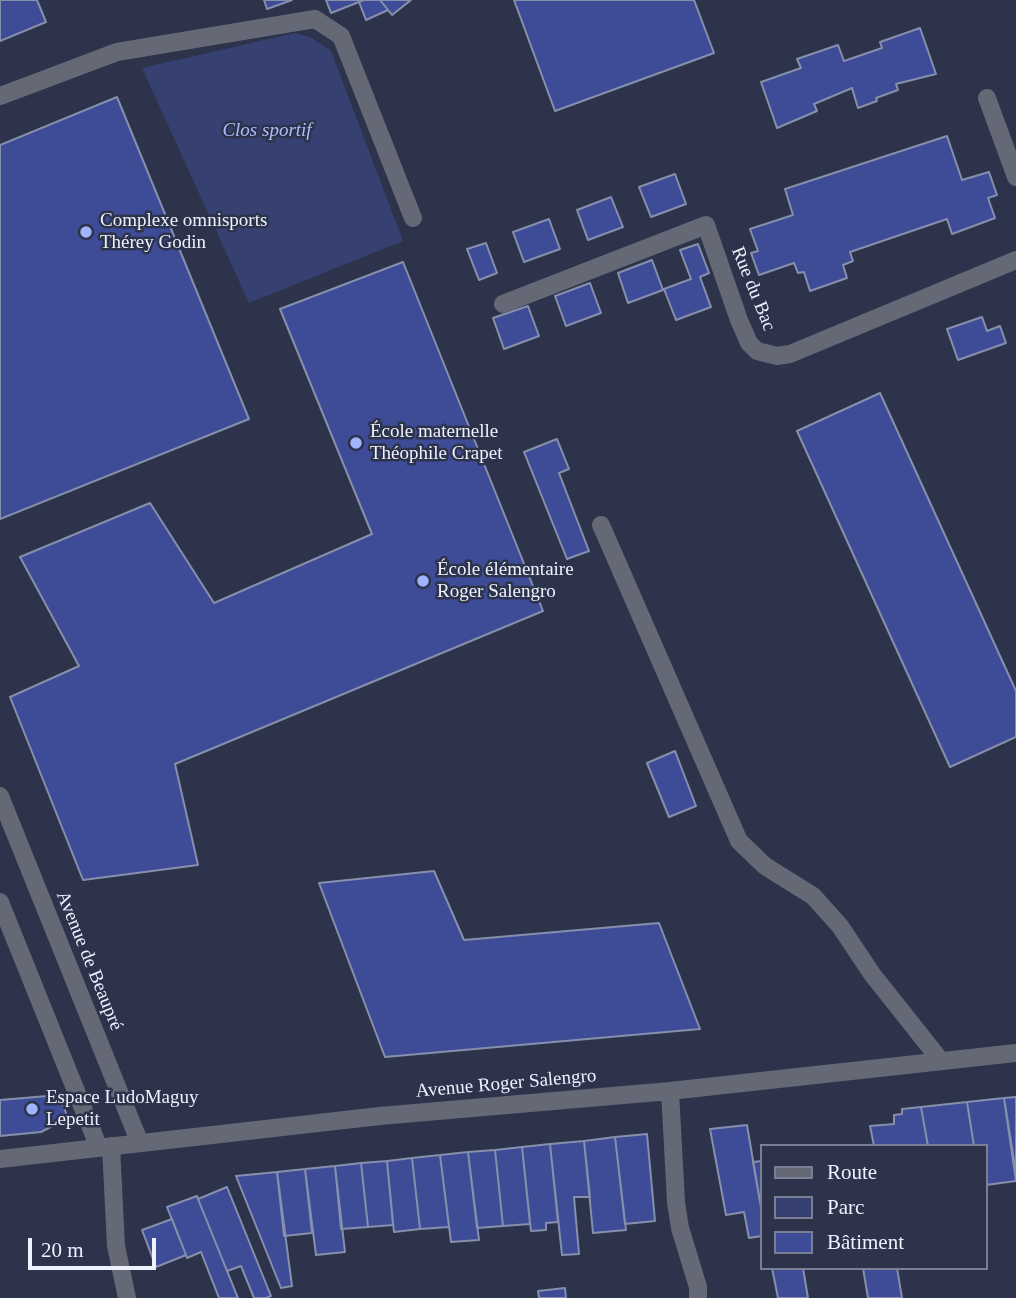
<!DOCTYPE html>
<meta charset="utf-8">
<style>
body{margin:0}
#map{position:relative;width:1016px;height:1298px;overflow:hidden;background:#2c334b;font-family:"Times New Roman",serif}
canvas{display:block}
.legend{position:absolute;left:760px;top:1144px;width:228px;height:126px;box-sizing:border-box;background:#2c334b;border:2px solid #7a7f93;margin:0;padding:9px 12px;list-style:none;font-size:21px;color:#eef2fe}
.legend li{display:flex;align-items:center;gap:14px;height:35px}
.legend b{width:35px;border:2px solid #7a7f93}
.scale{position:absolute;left:28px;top:1238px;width:128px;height:32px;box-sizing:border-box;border:4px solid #eef2fe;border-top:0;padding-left:9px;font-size:21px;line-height:24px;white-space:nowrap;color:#eef2fe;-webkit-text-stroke:5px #2c334b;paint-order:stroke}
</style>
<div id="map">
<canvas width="1016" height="1298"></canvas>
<ul class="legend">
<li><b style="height:9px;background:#656875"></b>Route</li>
<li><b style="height:19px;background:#364171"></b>Parc</li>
<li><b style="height:19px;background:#3e4c97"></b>Bâtiment</li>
</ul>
<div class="scale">20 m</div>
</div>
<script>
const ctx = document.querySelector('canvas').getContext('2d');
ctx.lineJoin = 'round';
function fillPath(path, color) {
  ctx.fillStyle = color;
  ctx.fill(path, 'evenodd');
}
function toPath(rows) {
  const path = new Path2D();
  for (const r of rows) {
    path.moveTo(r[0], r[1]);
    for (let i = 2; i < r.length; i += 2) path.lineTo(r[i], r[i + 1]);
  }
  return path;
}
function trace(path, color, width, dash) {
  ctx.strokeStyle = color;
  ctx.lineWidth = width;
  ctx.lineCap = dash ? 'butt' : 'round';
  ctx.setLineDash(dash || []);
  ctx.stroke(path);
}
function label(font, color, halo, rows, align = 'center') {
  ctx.font = font + ' "Times New Roman",serif';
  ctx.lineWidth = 5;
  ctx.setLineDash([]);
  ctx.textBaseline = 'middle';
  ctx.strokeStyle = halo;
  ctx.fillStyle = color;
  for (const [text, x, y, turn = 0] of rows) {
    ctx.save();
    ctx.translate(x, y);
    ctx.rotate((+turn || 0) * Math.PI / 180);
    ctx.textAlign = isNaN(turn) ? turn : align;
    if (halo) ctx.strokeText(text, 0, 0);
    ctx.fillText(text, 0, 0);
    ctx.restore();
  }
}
fillPath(toPath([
 [295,33,310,37,331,51,403,241,249,303,142,68]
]), '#364171');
const building = toPath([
 [0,0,37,0,46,22,0,41,0,0],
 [264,0,292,0,267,9,264,0],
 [326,0,364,0,331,13,326,0],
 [364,0,380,0,388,10,366,20,359,2,364,0],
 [380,0,411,0,392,15,380,0],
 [514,0,694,0,714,53,555,111,514,0],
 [920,28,936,74,896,84,898,90,876,98,877,101,858,108,852,88,814,104,817,111,777,128,761,82,801,68,797,59,838,45,844,61,882,48,880,42,920,28],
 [117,97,249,419,0,519,0,145,117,97],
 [947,136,962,180,989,172,997,195,988,198,995,218,952,234,947,219,850,252,853,261,843,265,847,278,810,291,804,272,798,273,794,263,759,275,751,253,758,251,750,229,793,215,785,189,947,136],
 [675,174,686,204,651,217,639,187,675,174],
 [611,197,623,227,588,240,577,210,611,197],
 [549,219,560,249,524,262,513,232,549,219],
 [486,243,497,273,479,280,467,249,486,243],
 [698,244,709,273,700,277,711,307,676,320,664,289,691,279,680,250,698,244],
 [652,260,663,290,628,303,618,273,652,260],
 [403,262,543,611,175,764,198,865,83,880,10,697,79,666,20,557,150,503,214,603,372,534,280,309,403,262],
 [590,283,601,313,566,326,555,296,590,283],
 [528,306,539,336,504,349,493,318,528,306],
 [982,317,987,331,1000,326,1006,343,958,360,947,329,982,317],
 [880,393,1016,691,1016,737,950,767,797,431,880,393],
 [557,439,569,469,559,473,589,551,567,559,524,452,557,439],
 [675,751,696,806,669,817,647,763,675,751],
 [434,871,464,940,659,923,700,1029,385,1057,319,883,434,871],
 [59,1095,68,1118,41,1132,0,1136,0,1100,59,1095],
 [1016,1097,1016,1173,1004,1098,1016,1097],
 [1004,1098,1016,1181,986,1185,986,1146,974,1146,967,1102,1004,1098],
 [967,1102,974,1146,928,1146,921,1107,967,1102],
 [921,1107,928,1146,874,1146,870,1126,894,1124,894,1115,902,1114,902,1109,921,1107],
 [747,1125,762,1213,762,1236,749,1238,744,1212,726,1215,710,1129,747,1125],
 [647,1134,655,1221,625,1224,615,1137,647,1134],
 [615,1137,626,1230,593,1233,584,1141,615,1137],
 [584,1141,590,1197,574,1197,579,1254,562,1255,550,1144,584,1141],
 [550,1144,558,1222,546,1223,546,1230,531,1231,522,1147,550,1144],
 [522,1147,530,1224,503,1226,495,1150,522,1147],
 [495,1150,503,1226,477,1228,468,1152,495,1150],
 [468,1152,479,1240,451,1242,440,1155,468,1152],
 [440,1155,449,1227,420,1229,412,1158,440,1155],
 [412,1158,420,1229,394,1232,387,1161,412,1158],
 [387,1161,393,1225,368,1227,361,1163,387,1161],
 [762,1161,762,1213,753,1162,762,1161],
 [361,1163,368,1227,341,1229,335,1166,361,1163],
 [335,1166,345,1252,316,1255,305,1169,335,1166],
 [305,1169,312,1233,284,1236,277,1172,305,1169],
 [277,1172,292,1286,281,1288,236,1176,277,1172],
 [227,1187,271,1296,266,1298,254,1298,241,1266,227,1271,198,1199,227,1187],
 [197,1196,198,1199,238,1298,219,1298,201,1252,187,1258,186,1255,167,1207,197,1196],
 [172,1219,186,1255,156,1267,142,1230,172,1219],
 [772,1268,803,1268,808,1298,778,1298,772,1268],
 [863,1268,897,1268,902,1298,868,1298,863,1268],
 [565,1288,566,1298,539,1298,538,1291,565,1288]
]);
fillPath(building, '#3e4c97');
trace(building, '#868fac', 2);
trace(toPath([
 [0,96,117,52,315,19,341,36,413,218],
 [987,98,1016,177],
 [503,304,706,225,739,320,749,343,757,351,777,356,790,354,1016,260],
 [601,525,739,841,765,866,813,896,840,926,872,974,941,1061],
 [0,796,139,1141],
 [0,902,99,1148],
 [670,1091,676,1202,680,1228,698,1287,698,1298],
 [111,1146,116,1246,127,1298],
 [0,1159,380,1116,670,1091,1016,1053]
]), '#656875', 18);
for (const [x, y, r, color] of [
 [86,232,7,"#a0b3fd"],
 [356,443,7,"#a0b3fd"],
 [423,581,7,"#a0b3fd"],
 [32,1109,7,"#a0b3fd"]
]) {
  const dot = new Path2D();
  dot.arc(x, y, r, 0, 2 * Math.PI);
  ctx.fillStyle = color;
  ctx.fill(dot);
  trace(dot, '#2c334b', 2.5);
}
label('italic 19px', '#adbefd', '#2c334b', [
 ["Clos sportif",267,131]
]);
label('19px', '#eef2fe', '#2c334b', [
 ["Complexe omnisports",100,221],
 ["Thérey Godin",100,243],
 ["École maternelle",370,432],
 ["Théophile Crapet",370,454],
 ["École élémentaire",437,570],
 ["Roger Salengro",437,592],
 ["Espace LudoMaguy",46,1098],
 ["Lepetit",46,1120]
], 'left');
label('19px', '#eef2fe', '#2c334b', [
 ["Rue du Bac",753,289,68],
 ["Avenue de Beaupré",89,961,68],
 ["Avenue Roger Salengro",506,1084,-5]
]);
</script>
